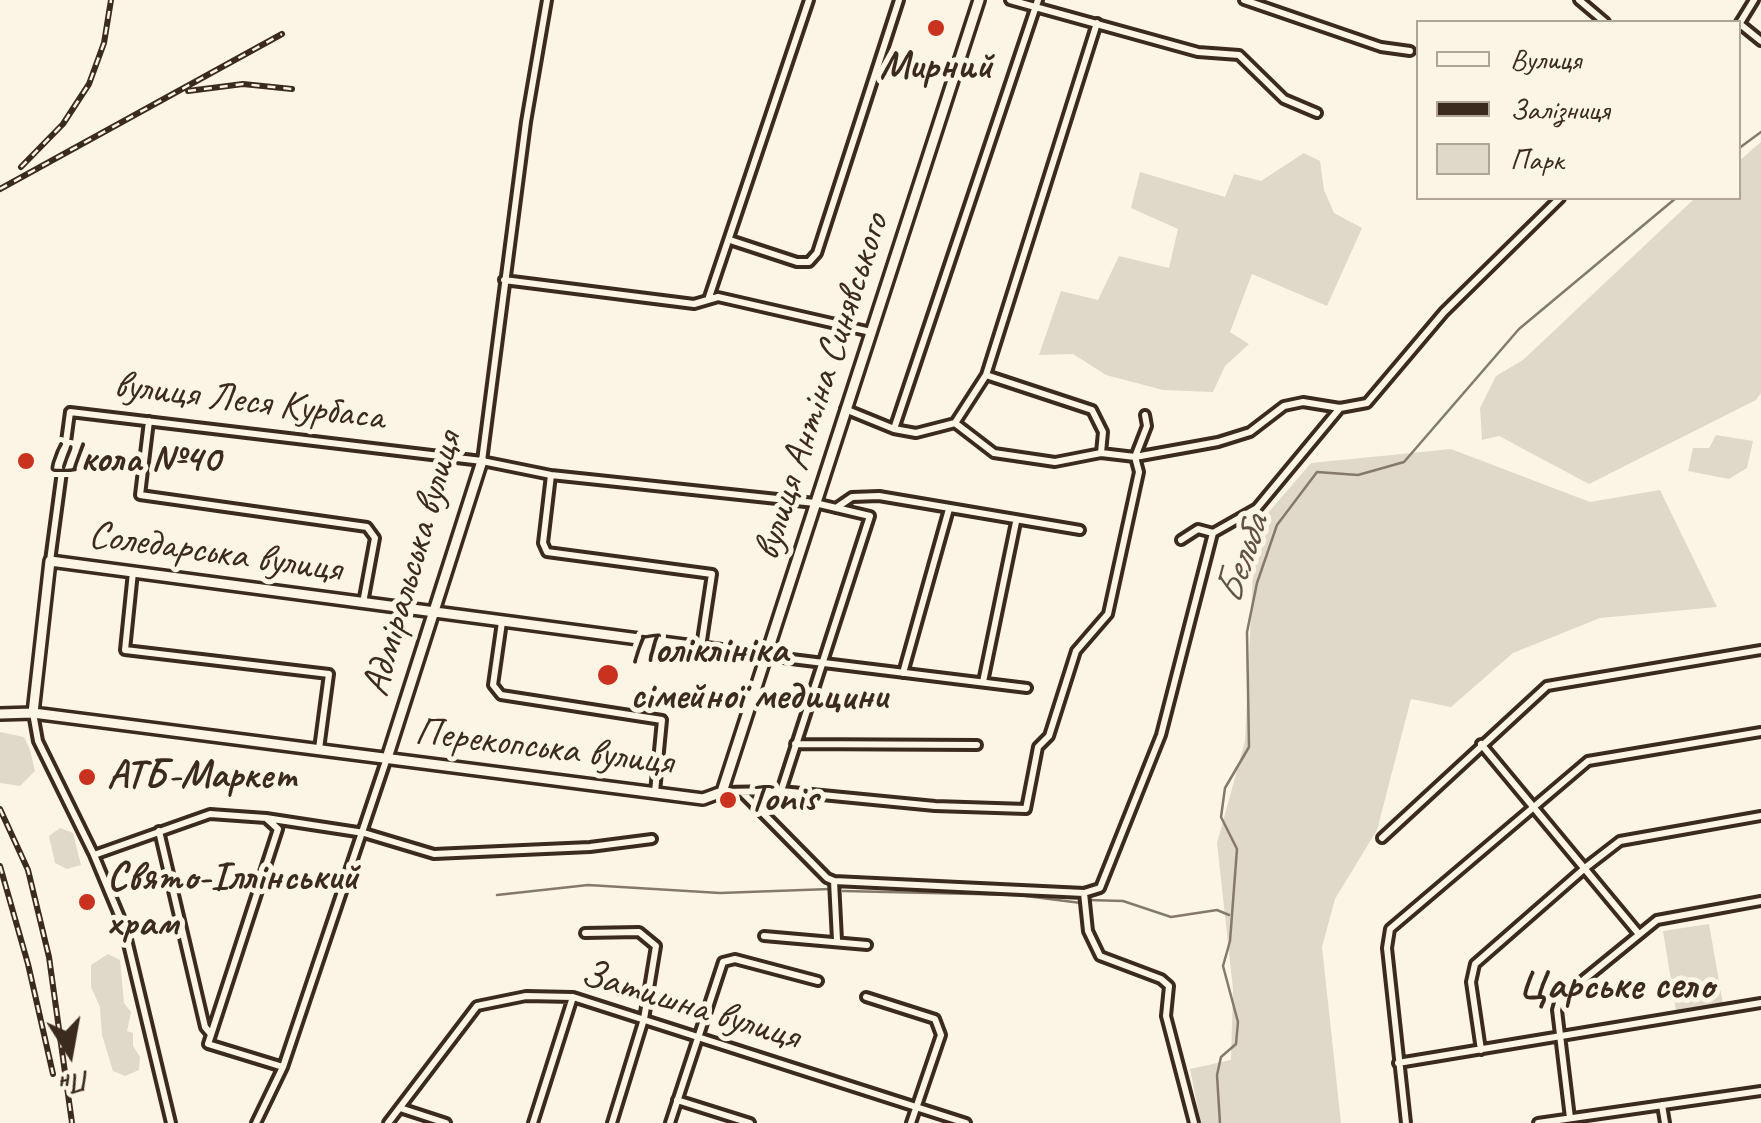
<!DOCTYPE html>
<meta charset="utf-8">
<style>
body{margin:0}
#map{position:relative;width:1761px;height:1123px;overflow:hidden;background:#fcf5e5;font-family:Caveat,sans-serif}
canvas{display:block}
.legend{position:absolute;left:1416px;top:20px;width:325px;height:180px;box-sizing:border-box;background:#fcf5e5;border:2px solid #afa495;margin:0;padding:12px 18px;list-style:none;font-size:30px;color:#3b2a1e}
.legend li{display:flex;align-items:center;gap:20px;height:50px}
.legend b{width:50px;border:2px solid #afa495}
.north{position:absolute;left:20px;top:1003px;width:100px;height:100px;-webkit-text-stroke:8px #fcf5e5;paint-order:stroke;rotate:169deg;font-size:28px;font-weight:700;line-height:40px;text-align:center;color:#3b2a1e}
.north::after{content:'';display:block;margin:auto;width:35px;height:45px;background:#3b2a1e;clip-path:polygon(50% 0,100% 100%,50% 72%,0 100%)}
</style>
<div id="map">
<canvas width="1761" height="1123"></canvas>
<ul class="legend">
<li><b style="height:12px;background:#fcf5e5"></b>Вулиця</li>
<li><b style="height:12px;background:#3b2a1e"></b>Залізниця</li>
<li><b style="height:28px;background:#e0d8c8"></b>Парк</li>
</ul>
<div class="north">Пн</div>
</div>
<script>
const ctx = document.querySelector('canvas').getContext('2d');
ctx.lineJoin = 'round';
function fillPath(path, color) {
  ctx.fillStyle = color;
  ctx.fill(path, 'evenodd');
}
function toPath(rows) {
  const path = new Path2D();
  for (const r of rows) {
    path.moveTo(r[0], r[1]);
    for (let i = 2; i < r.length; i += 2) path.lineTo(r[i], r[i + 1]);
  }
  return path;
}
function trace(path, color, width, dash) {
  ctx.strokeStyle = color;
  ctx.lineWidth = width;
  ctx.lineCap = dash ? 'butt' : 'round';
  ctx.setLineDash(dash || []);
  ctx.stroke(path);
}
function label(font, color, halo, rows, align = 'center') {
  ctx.font = font + ' Caveat,sans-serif';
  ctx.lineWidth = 10;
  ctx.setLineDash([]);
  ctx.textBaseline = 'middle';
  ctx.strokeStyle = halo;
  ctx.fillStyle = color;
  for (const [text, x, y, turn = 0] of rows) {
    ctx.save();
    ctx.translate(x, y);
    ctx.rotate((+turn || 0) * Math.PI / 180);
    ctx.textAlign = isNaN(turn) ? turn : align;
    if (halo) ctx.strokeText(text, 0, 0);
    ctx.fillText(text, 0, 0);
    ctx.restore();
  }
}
fillPath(toPath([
 [1761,142,1761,393,1756,400,1589,484,1499,436,1482,440,1480,408,1496,376,1523,360,1695,198,1738,198,1739,161],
 [1304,153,1320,161,1324,190,1334,213,1362,228,1327,306,1252,274,1230,332,1249,344,1225,366,1213,392,1163,390,1106,375,1073,354,1039,355,1061,291,1098,300,1119,256,1169,268,1178,229,1131,208,1140,172,1225,197,1234,174,1261,181],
 [1716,435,1753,441,1747,468,1729,479,1688,471,1693,448,1709,448],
 [1451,449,1590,502,1660,490,1717,607,1600,618,1513,653,1451,707,1411,699,1377,830,1335,899,1322,947,1341,1123,1201,1123,1190,1069,1231,1060,1233,989,1217,843,1245,741,1255,528,1311,463],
 [0,732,24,737,30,750,35,771,20,786,0,783],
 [60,828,73,833,81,865,67,869,55,863,49,836],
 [1709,924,1723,1004,1676,1011,1663,931],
 [108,954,120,960,124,1003,131,1012,127,1031,133,1033,133,1046,140,1057,139,1070,125,1076,113,1071,102,1035,100,1007,91,987,91,965]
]), '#e0d8c8');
trace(toPath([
 [1738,149,1761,132],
 [843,891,1018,895,1081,903],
 [497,895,588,885,720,893,830,889],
 [1088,900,1123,901,1171,917,1217,910,1229,915],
 [1220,1123,1217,1075,1221,1057,1236,1044,1238,1022,1223,966,1230,941,1237,849,1221,817,1225,788,1249,747,1247,632,1257,583,1277,525,1317,472,1358,475,1404,462,1519,329,1676,198]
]), '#85796b', 2.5);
const minor = toPath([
 [1010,0,1198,52,1239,55,1284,99,1317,113],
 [1244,0,1381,47,1410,51],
 [1579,0,1605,22],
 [1740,24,1761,41],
 [1738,26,1754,0],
 [730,240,797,262,809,262,817,253,899,0],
 [504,280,694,304,718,297,871,332],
 [709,297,809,0],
 [986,375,1092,410,1103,432,1101,453],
 [845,409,894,429,916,433,955,423,986,375,1097,23],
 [149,421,140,495,367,527,375,538,363,603],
 [955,423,994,453,1055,462,1101,453,1135,457,1218,442,1250,432,1284,406,1303,402,1340,408,1367,403,1444,312,1560,198],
 [894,429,1038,0],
 [482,461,526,122,547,0],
 [551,475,543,543,547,552,712,574,701,647],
 [836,508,852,497,879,496,1080,530],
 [1213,533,1257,508,1340,408],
 [1181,540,1198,529,1213,533],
 [50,561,70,412,482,461,551,475,815,503,870,516,781,791],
 [133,572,125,650,329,674,319,749],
 [502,622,493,685,501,695,662,720,655,792],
 [767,656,1027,688],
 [903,673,949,509],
 [983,682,1016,522],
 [33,713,38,741,94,855,124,927,171,1123],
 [795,744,977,745],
 [1481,744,1638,933],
 [722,792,781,791,935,806,1026,809,1038,747,1049,736,1076,651,1108,614,1139,472,1135,457,1147,426,1145,415],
 [743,793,827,878,834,881,837,940],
 [159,831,205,1027,210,1033],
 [1382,838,1547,686,1761,650],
 [94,855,210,814,266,818],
 [834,881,1084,893,1100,888,1161,735,1213,533],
 [1084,893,1088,931,1100,956,1161,979,1169,986,1166,1016,1194,1123],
 [585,933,639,932,656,946,644,1019,612,1123],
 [764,936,867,945],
 [866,997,935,1019,941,1035,911,1123],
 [1481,1050,1471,982,1475,964,1585,868,1620,841,1761,816],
 [1398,1063,1761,1003],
 [283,1067,208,1044,278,829,266,818,364,833,434,854,590,847,652,839],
 [677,1100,750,1123],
 [1662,1105,1665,1123],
 [400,1108,446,1123],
 [1570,1118,1557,1010,1560,999,1657,920,1761,901],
 [256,1123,283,1067,387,758],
 [388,1123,477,1006,526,996,573,997,966,1123],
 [533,1123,573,997],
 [670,1123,723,962,735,959,818,981],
 [1406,1123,1387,948,1390,929,1588,761,1761,732],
 [1538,1123,1761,1091]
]);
const tertiary = toPath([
 [33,713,50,561,767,656],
 [0,714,33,713,703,799,722,792,979,0],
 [387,758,482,461]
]);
trace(minor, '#3b2a1e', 14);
trace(tertiary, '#3b2a1e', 16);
trace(minor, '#fcf5e5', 6);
trace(tertiary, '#fcf5e5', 9);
const rail = toPath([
 [188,91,243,84,292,89],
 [21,167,63,124,89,84,104,43,111,0],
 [0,189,282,34],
 [0,809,28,870,49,957,72,1123],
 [0,866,28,964,53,1074]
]);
trace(rail, '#3b2a1e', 6);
trace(rail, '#fcf5e5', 2.5, [8]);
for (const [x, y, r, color] of [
 [936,28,10,"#c8321e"],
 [26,461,10,"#c8321e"],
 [608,675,12,"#c8321e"],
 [87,777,10,"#c8321e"],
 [728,800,10,"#c8321e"],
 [87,902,10,"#c8321e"]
]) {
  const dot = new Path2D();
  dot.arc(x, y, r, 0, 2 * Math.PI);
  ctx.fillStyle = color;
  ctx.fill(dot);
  trace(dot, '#fcf5e5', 4);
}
label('bold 40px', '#3b2a1e', '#fcf5e5', [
 ["Мирний",936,68,"center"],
 ["Школа №40",46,461],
 ["Поліклініка",630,652],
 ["сімейної медицини",630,698],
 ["АТБ-Маркет",107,777],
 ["Tonis",748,800],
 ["Свято-Іллінський",107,879],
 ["храм",107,925]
], 'left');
label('40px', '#3b2a1e', '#fcf5e5', [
 ["вулиця Антіна Синявського",822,387,-72],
 ["вулиця Леся Курбаса",249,402,7],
 ["Соледарська вулиця",215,553,8],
 ["Адміральська вулиця",413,564,-74],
 ["Перекопська вулиця",544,748,7],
 ["Затишна вулиця",690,1006,17]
]);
label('italic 42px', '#605144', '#fcf5e5', [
 ["Бельба",1243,560,-71]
]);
label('bold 42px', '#3b2a1e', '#fcf5e5', [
 ["Царське село",1616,987]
]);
</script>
